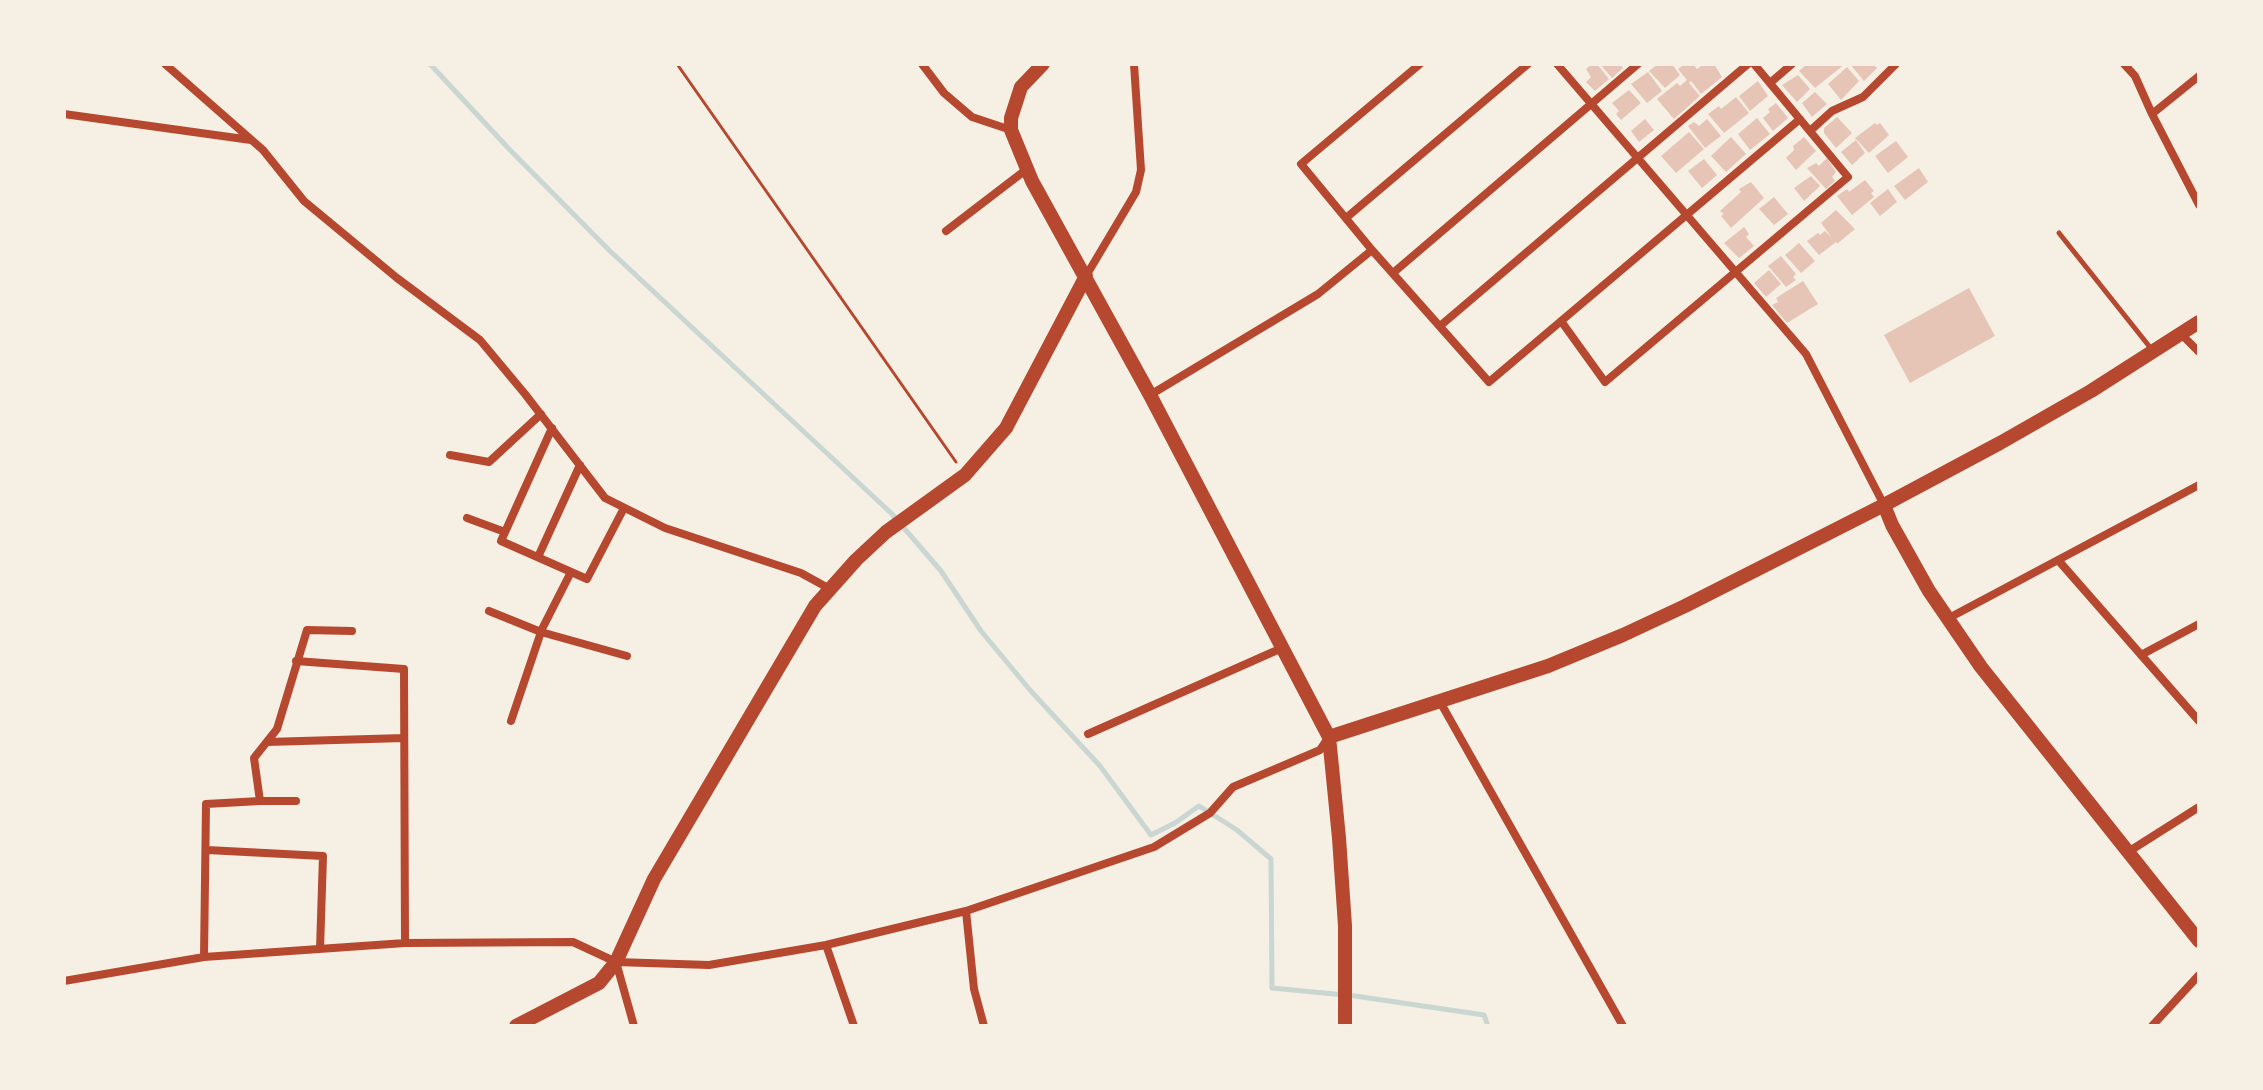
<!DOCTYPE html>
<style>
body{margin:0}
#map{position:relative;width:2263px;height:1090px;overflow:hidden;background:#f6efe4;font-family:Manrope,sans-serif}
canvas{display:block}
.frame{position:absolute;inset:0;border:66px solid #f6efe4;pointer-events:none}
</style>
<div id="map">
<canvas width="2263" height="1090"></canvas>
<div class="frame"></div>
</div>
<script>
const ctx = document.querySelector('canvas').getContext('2d');
ctx.lineJoin = 'round';
function toPath(rows) {
  const path = new Path2D();
  for (const r of rows) {
    path.moveTo(r[0], r[1]);
    for (let i = 2; i < r.length; i += 2) path.lineTo(r[i], r[i + 1]);
  }
  return path;
}
function trace(path, color, width, dash) {
  ctx.strokeStyle = color;
  ctx.lineWidth = width;
  ctx.lineCap = dash ? 'butt' : 'round';
  ctx.setLineDash(dash || []);
  ctx.stroke(path);
}
function fillPath(path, color) {
  ctx.fillStyle = color;
  ctx.fill(path, 'evenodd');
}
trace(toPath([
 [430,64,510,150,610,251,891,513,941,571,981,631,1030,690,1100,766,1151,835,1175,823,1199,806,1237,830,1271,859,1272,988,1355,996,1484,1015,1488,1026]
]), '#c9d6d2', 5);
fillPath(toPath([
 [1592,64,1597,64,1609,79,1595,91,1586,82,1591,77,1586,69],
 [1600,64,1620,64,1623,68,1612,78],
 [1658,64,1672,64,1680,75,1665,88,1649,71],
 [1685,64,1693,64,1697,69,1704,64,1714,64,1722,77,1701,94,1691,81,1689,83,1700,96,1674,119,1657,99,1677,83,1680,86,1687,80,1678,69],
 [1807,64,1845,64,1815,88,1799,71],
 [1850,64,1873,64,1877,68,1864,81],
 [1847,67,1859,81,1841,100,1828,84],
 [1648,72,1662,91,1647,103,1631,84],
 [1798,75,1810,89,1797,102,1782,85],
 [1758,81,1768,96,1750,111,1739,96],
 [1629,90,1641,103,1621,120,1616,114,1619,111,1612,103],
 [1815,92,1827,104,1812,117,1802,103],
 [1736,97,1749,113,1724,133,1708,114,1719,106,1721,109],
 [1776,103,1788,118,1773,131,1763,118,1770,112,1768,109],
 [1837,117,1852,133,1836,148,1824,133,1824,128],
 [1757,118,1770,134,1750,150,1738,134],
 [1645,119,1654,130,1639,142,1631,131],
 [1707,119,1721,136,1705,148,1688,126,1694,122,1699,126],
 [1875,123,1877,125,1880,123,1889,135,1869,153,1855,138],
 [1689,132,1704,149,1676,173,1661,156],
 [1731,137,1746,154,1726,172,1711,156],
 [1804,137,1816,151,1796,170,1786,158,1794,150,1793,146],
 [1856,140,1865,153,1852,165,1841,152],
 [1896,141,1908,157,1888,173,1875,156],
 [1827,158,1836,172,1832,177,1835,181,1826,189,1807,168,1816,163,1819,166],
 [1704,159,1717,175,1702,188,1688,171],
 [1919,168,1928,182,1905,200,1894,186],
 [1811,176,1820,186,1804,201,1794,188],
 [1865,180,1874,191,1871,193,1874,197,1852,215,1837,196,1847,189,1849,192],
 [1751,182,1764,198,1731,228,1721,216,1724,214,1720,211,1741,192,1739,189],
 [1888,189,1897,202,1880,216,1870,203],
 [1774,197,1788,214,1774,225,1759,209],
 [1836,210,1855,229,1837,244,1836,242,1819,255,1807,241,1818,233,1820,235,1825,231,1832,238,1821,223],
 [1744,227,1749,234,1746,237,1754,246,1739,258,1724,243],
 [1799,243,1815,261,1801,273,1785,255],
 [1781,256,1796,274,1793,277,1796,280,1786,287,1768,266],
 [1769,270,1781,284,1766,297,1754,283],
 [1803,281,1818,304,1787,323,1772,305,1778,302,1776,298],
 [1969,288,1995,336,1910,383,1884,335]
]), '#e6c5b7');
trace(toPath([
 [677,64,956,462]
]), '#b5482f', 3);
trace(toPath([
 [2059,233,2153,351]
]), '#b5482f', 5);
trace(toPath([
 [165,64,263,150,304,201,397,278,480,340,525,394,605,498,665,528,801,573,830,589],
 [922,64,944,93,972,117,1011,130],
 [1420,64,1301,164,1372,250,1489,382,1800,119],
 [1557,64,1806,354,1884,505],
 [2124,64,2135,76,2152,114,2199,205],
 [1770,83,1792,64],
 [64,114,251,140],
 [2152,114,2199,76],
 [1810,131,1832,111,1863,97,1896,64],
 [1346,218,1528,64],
 [946,231,1027,169],
 [1393,273,1638,64],
 [1086,276,1136,192,1141,170,1134,64],
 [1561,321,1605,382,1848,177,1754,64],
 [1440,326,1748,64],
 [2181,334,2199,352],
 [1150,395,1318,294,1372,250],
 [552,428,501,541,587,579,624,508],
 [450,455,489,462,541,414],
 [467,518,505,532],
 [538,557,580,465],
 [2058,560,2199,721],
 [489,611,541,632,627,656],
 [1947,619,2199,485],
 [2141,655,2199,624],
 [296,661,404,669,405,943],
 [1439,700,1623,1026],
 [511,721,542,629,571,572],
 [1088,734,1282,648],
 [267,742,404,738],
 [260,801,296,801],
 [207,850,323,856,320,949],
 [2128,852,2199,807],
 [966,911,974,989,984,1026],
 [826,945,854,1026],
 [204,957,206,804,260,801,254,758,277,729,307,630,352,631],
 [616,962,634,1026],
 [64,981,204,957,405,943,573,942,616,962,709,965,826,945,966,911,1154,847,1210,813,1233,787,1320,750,1328,738],
 [2152,1026,2199,975]
]), '#b5482f', 8);
trace(toPath([
 [1043,64,1021,87,1011,118,1011,130,1032,181,1150,395,1329,737,1339,838,1345,926,1345,1026],
 [1884,505,1892,525,1929,591,1981,667,2199,941],
 [1329,737,1548,666,1623,635,1685,606,1884,505,2000,443,2091,391,2199,322],
 [516,1026,599,983,616,962,654,879,815,606,856,560,886,532,965,475,1006,428,1086,276]
]), '#b5482f', 14);
</script>
